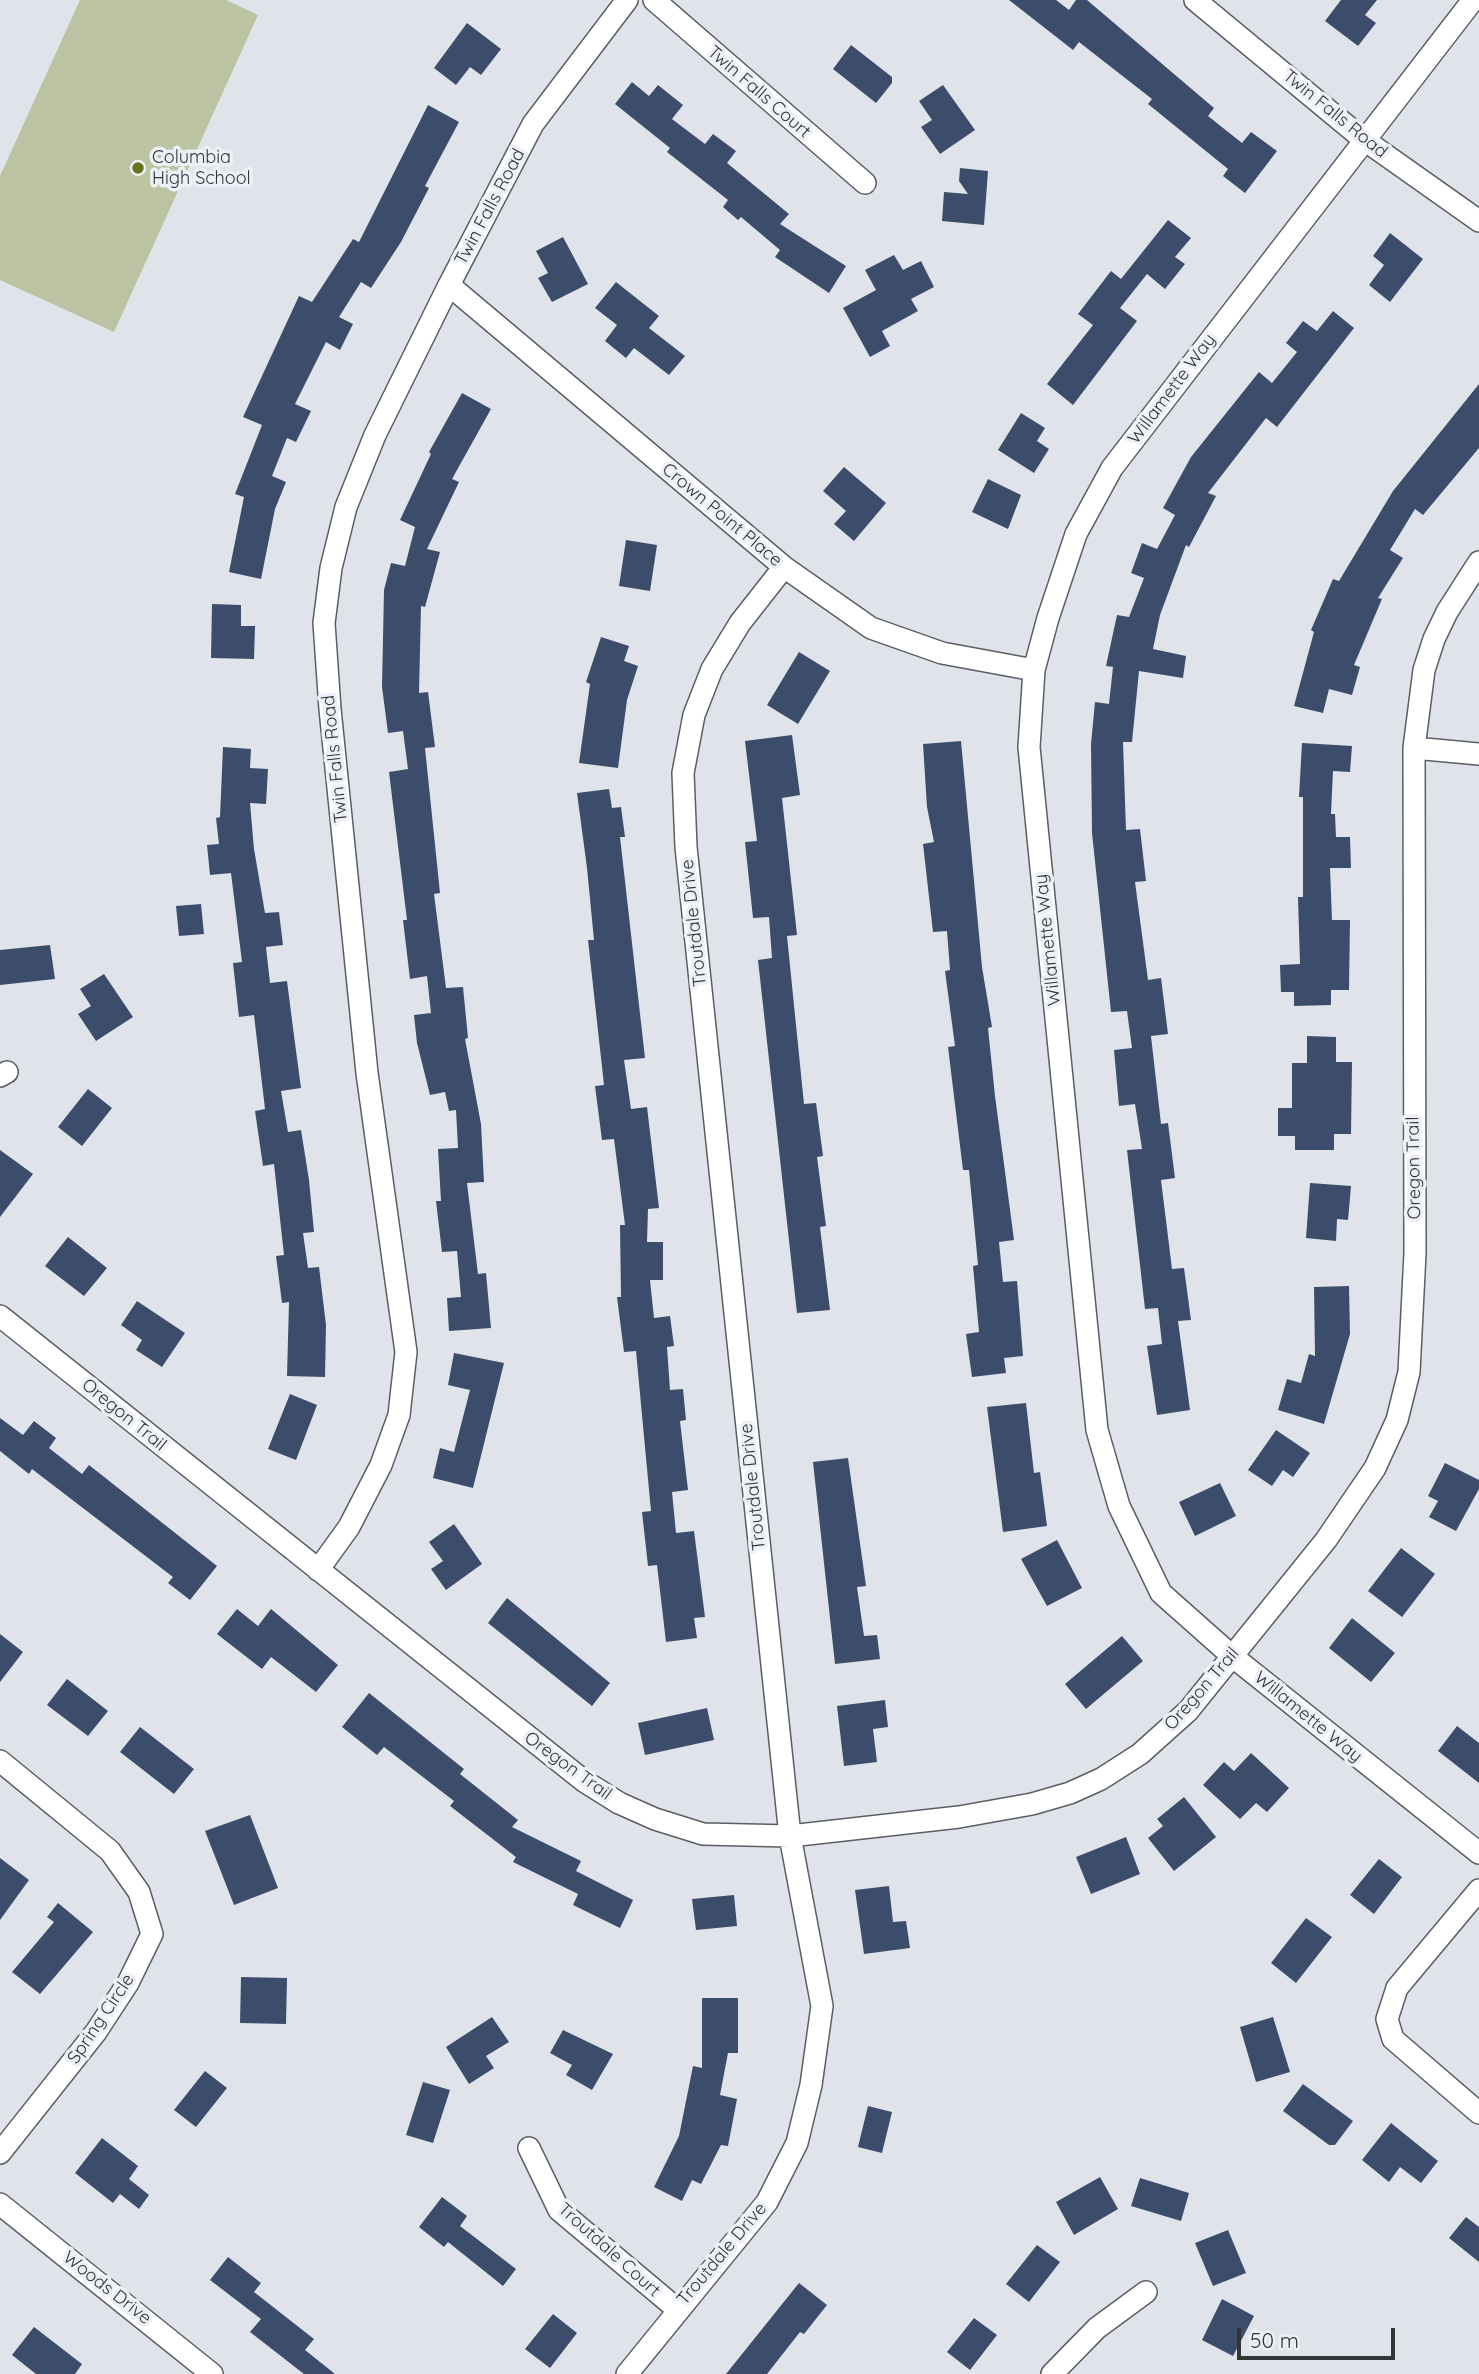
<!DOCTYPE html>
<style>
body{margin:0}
#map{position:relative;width:1479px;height:2374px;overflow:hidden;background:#e0e4ea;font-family:Quicksand,sans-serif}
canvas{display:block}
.scale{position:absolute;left:1237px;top:2328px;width:158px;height:32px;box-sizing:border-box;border:4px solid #323436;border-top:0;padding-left:9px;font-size:21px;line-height:24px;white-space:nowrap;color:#323436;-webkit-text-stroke:5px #edf1f7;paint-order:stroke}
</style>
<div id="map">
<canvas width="1479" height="2374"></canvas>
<div class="scale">50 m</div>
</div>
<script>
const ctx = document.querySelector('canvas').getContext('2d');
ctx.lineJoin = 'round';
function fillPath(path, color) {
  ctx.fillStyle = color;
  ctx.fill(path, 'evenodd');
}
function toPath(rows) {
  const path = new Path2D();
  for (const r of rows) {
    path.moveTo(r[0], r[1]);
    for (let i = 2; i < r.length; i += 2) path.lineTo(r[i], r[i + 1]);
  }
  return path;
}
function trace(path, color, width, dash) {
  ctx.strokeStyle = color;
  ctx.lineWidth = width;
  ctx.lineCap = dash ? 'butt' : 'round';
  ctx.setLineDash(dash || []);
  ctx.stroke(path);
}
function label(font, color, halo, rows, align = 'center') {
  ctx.font = font + ' Quicksand,sans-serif';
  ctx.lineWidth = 7;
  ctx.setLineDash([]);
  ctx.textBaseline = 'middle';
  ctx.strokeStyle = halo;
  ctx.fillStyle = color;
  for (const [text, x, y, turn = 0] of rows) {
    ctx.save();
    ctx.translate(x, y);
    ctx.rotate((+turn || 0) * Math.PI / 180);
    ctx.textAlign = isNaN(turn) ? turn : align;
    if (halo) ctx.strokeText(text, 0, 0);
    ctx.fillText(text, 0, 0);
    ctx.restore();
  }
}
fillPath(toPath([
 [80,0,226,0,258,15,114,332,0,280,0,176]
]), '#bcc3a2');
fillPath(toPath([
 [1009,0,1056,0,1069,10,1076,0,1087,0,1214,108,1208,116,1242,143,1251,132,1277,151,1245,193,1223,176,1228,169,1148,104,1152,99,1079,42,1073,50],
 [1341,0,1377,0,1365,15,1376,23,1358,46,1325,21],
 [467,23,501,49,481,75,470,67,456,85,434,68],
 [851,45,892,77,892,83,876,103,833,69],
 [632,82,649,96,658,85,683,105,672,119,705,144,713,134,736,151,727,163,789,214,780,224,846,266,829,293,775,257,780,250,741,217,738,220,723,207,728,200,667,152,670,148,615,104],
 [943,85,975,130,940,154,921,127,932,120,919,101],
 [428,105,459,122,425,186,429,188,401,242,371,288,361,282,339,317,353,324,340,350,326,342,295,404,311,411,296,442,287,438,272,476,286,482,275,509,261,579,229,572,244,497,235,494,262,425,243,417,299,296,312,302,353,239,359,242],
 [960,168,988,171,984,225,942,221,944,192,968,194,959,181],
 [1168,220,1191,238,1175,257,1185,264,1165,289,1147,274,1120,308,1137,321,1073,405,1047,384,1093,325,1078,314,1111,271,1121,279],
 [1390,233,1423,259,1390,302,1369,285,1384,265,1373,256],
 [563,237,588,284,552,302,538,278,548,273,536,251],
 [894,255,903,270,921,261,934,287,911,299,918,311,882,331,890,346,870,357,843,308,876,290,865,270],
 [616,282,659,316,649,328,685,356,669,375,634,348,626,358,605,341,617,325,595,308],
 [1333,311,1354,328,1277,427,1266,418,1208,493,1216,496,1189,547,1186,545,1160,615,1153,649,1186,656,1183,678,1139,671,1132,742,1123,742,1126,830,1140,829,1146,881,1135,882,1148,980,1161,978,1168,1034,1151,1036,1161,1124,1168,1123,1175,1178,1161,1180,1172,1269,1184,1268,1191,1320,1178,1321,1190,1410,1157,1415,1147,1346,1162,1344,1158,1308,1145,1309,1127,1150,1142,1149,1135,1104,1119,1106,1114,1050,1132,1048,1127,1011,1111,1012,1092,833,1091,744,1095,702,1109,704,1113,667,1106,666,1117,615,1129,617,1144,578,1131,573,1142,543,1157,549,1175,515,1163,508,1191,457,1259,372,1272,383,1297,352,1286,343,1303,321,1317,331],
 [1479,384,1479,448,1423,515,1415,509,1390,550,1403,558,1378,598,1382,599,1354,665,1360,667,1352,695,1329,689,1323,713,1294,706,1314,632,1311,630,1333,579,1339,581,1393,491],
 [462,393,491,409,452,479,459,482,427,549,440,552,425,607,421,606,419,693,428,692,435,747,425,748,440,893,434,894,446,988,463,987,468,1038,465,1039,481,1124,484,1182,467,1183,478,1274,486,1273,491,1328,449,1331,447,1298,461,1297,457,1251,442,1252,436,1201,441,1201,438,1149,458,1148,456,1110,449,1111,445,1092,430,1095,417,1043,414,1015,431,1013,427,976,410,979,403,920,407,920,389,772,408,769,403,731,388,733,382,687,384,590,391,563,405,566,415,527,400,520,431,454,429,452],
 [1021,413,1045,428,1037,441,1049,449,1034,473,998,450],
 [844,467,886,503,854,541,834,524,846,511,823,491],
 [988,479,1021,495,1008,529,972,512],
 [626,540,657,545,650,591,619,586],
 [212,604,241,605,241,626,255,626,254,659,211,658],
 [601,637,629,646,624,661,638,666,627,700,618,768,579,763,590,684,586,682],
 [799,652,830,671,798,724,767,705],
 [792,735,800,795,782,798,797,935,787,936,804,1104,816,1103,823,1156,817,1157,826,1226,820,1227,830,1310,797,1313,758,960,772,958,769,917,753,918,745,842,757,841,745,741],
 [961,741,982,967,992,1027,988,1028,995,1096,1014,1240,999,1242,1003,1282,1017,1281,1023,1356,1004,1358,1006,1373,972,1377,966,1334,979,1332,973,1266,978,1265,969,1170,963,1170,948,1047,955,1046,945,971,950,970,947,931,933,932,923,844,934,842,927,807,923,744],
 [1302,743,1352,746,1350,772,1333,771,1331,814,1335,814,1336,837,1350,837,1351,868,1330,868,1332,920,1350,920,1349,990,1331,990,1331,1005,1294,1006,1294,992,1281,992,1280,965,1300,964,1298,897,1303,897,1303,797,1299,797],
 [223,747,251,749,250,768,268,769,266,804,250,803,254,849,265,913,279,912,283,945,266,947,270,983,287,981,293,1028,301,1088,281,1091,288,1132,301,1130,309,1180,314,1232,303,1233,308,1268,319,1267,326,1325,325,1377,287,1376,289,1302,282,1303,276,1256,284,1255,274,1164,263,1166,255,1111,265,1109,254,1015,239,1017,233,963,242,962,231,873,210,875,207,845,219,844,216,818,220,817],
 [609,789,612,808,621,807,625,837,620,837,645,1058,624,1060,631,1109,647,1107,659,1208,648,1209,647,1242,663,1242,663,1280,650,1280,654,1318,670,1316,674,1346,667,1347,670,1390,683,1389,686,1420,680,1421,688,1490,672,1492,676,1533,694,1531,705,1617,694,1618,697,1638,666,1642,657,1565,648,1566,642,1512,651,1511,636,1351,624,1352,617,1297,621,1297,620,1225,625,1225,614,1139,602,1140,595,1086,604,1085,588,940,594,940,587,868,577,793],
 [201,904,204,934,179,936,176,906],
 [50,945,55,979,0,985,0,950],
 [104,974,133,1017,96,1041,78,1014,91,1006,80,989],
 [1307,1036,1336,1037,1336,1062,1352,1062,1351,1134,1334,1134,1334,1150,1295,1150,1295,1136,1278,1136,1278,1108,1292,1108,1292,1063,1307,1063],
 [88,1089,112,1108,82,1146,58,1127],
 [0,1150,33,1174,0,1217],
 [1310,1183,1351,1186,1348,1220,1337,1219,1336,1241,1306,1238],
 [68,1237,107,1268,84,1296,45,1266],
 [1349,1286,1350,1334,1324,1424,1278,1410,1287,1379,1301,1383,1309,1354,1315,1356,1314,1287],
 [137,1301,185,1333,162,1367,136,1350,142,1340,121,1325],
 [454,1353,504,1363,473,1488,433,1478,440,1448,454,1452,470,1390,448,1385],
 [290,1394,317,1405,296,1460,268,1449],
 [1026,1403,1034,1473,1040,1472,1047,1526,1003,1532,987,1407],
 [0,1418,23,1435,34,1421,56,1438,49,1448,82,1474,89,1465,217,1566,190,1600,168,1583,173,1577,32,1469,29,1474,0,1451],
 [1276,1430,1310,1453,1293,1477,1283,1470,1272,1486,1248,1470],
 [848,1458,866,1586,857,1587,864,1636,877,1635,880,1659,835,1664,813,1462],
 [1445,1463,1479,1480,1479,1489,1456,1531,1429,1517,1438,1501,1428,1496],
 [1220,1483,1236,1516,1195,1536,1179,1502],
 [454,1524,482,1564,446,1590,431,1569,443,1561,429,1542],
 [1057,1540,1082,1588,1047,1606,1021,1559],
 [1401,1548,1435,1574,1402,1617,1368,1591],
 [507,1598,610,1683,592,1706,488,1623],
 [237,1609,258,1626,271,1609,338,1665,316,1692,271,1657,262,1669,217,1634],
 [1352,1618,1395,1653,1371,1682,1329,1648],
 [0,1634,23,1652,0,1682],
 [1122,1636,1143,1661,1086,1709,1065,1684],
 [67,1679,108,1711,88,1736,47,1705],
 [369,1693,464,1769,460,1774,518,1820,512,1827,581,1861,576,1871,633,1900,620,1928,573,1905,578,1894,513,1862,516,1857,450,1806,454,1801,384,1747,377,1755,342,1727],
 [885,1700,888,1727,873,1729,877,1762,844,1766,837,1706],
 [707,1708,714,1740,645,1755,638,1723],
 [1457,1726,1479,1743,1479,1783,1438,1751],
 [140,1727,194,1769,174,1794,120,1752],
 [1251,1753,1289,1788,1267,1812,1256,1803,1240,1819,1203,1785,1224,1762,1234,1771],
 [1184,1797,1216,1837,1174,1871,1148,1838,1163,1826,1157,1819],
 [250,1815,278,1888,234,1905,205,1831],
 [1126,1837,1140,1874,1091,1894,1076,1857],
 [0,1858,29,1880,0,1920],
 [1379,1859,1402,1877,1374,1914,1350,1895],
 [889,1886,893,1922,906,1921,910,1948,864,1954,855,1890],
 [734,1895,737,1926,696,1930,692,1899],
 [58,1903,93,1932,40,1994,12,1972,54,1922,47,1917],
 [1306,1918,1332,1937,1296,1983,1271,1963],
 [241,1977,287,1978,286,2024,240,2023],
 [702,1998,738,1998,738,2053,728,2053,720,2095,737,2099,728,2146,721,2145,701,2184,692,2180,682,2201,654,2187,679,2136,693,2066,702,2068],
 [492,2017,509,2042,486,2056,494,2068,469,2084,446,2047],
 [1273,2017,1290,2072,1256,2082,1240,2027],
 [563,2030,613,2054,592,2090,566,2075,572,2065,550,2053],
 [205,2071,227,2088,196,2127,174,2110],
 [423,2082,450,2090,433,2143,406,2135],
 [1303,2084,1353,2121,1335,2145,1329,2145,1283,2111],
 [868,2106,892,2112,882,2153,858,2147],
 [1391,2123,1438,2161,1421,2183,1400,2167,1389,2182,1362,2160],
 [102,2138,138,2166,129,2179,149,2195,139,2209,120,2194,113,2203,75,2173],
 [1100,2177,1118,2209,1074,2235,1056,2202],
 [1140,2178,1189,2193,1181,2221,1131,2206],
 [442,2197,467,2216,460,2226,516,2269,503,2286,448,2242,444,2247,419,2227],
 [1466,2217,1479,2227,1479,2262,1449,2238],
 [1228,2230,1246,2273,1213,2286,1195,2243],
 [1037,2245,1060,2262,1029,2302,1006,2284],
 [228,2257,261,2283,254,2292,314,2339,305,2350,335,2374,304,2374,250,2332,261,2319,210,2280],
 [799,2283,827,2305,804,2334,800,2332,767,2374,726,2374],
 [1222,2299,1254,2316,1233,2356,1202,2340],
 [553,2314,577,2333,550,2368,525,2349],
 [974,2318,997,2335,970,2370,947,2352],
 [34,2327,82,2364,75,2374,36,2374,12,2355]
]), '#3c4d6c');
const minor = toPath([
 [654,0,865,183],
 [1195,0,1363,139,1479,221],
 [1473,0,1112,468,1076,534,1048,618,1034,670,1029,747,1097,1430,1119,1506,1161,1593,1232,1656,1479,1853],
 [449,285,784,567,871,628,942,653,1034,670],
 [1414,748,1479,754],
 [0,1076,7,1072],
 [0,1316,584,1781,619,1803,655,1819,703,1834,790,1836,959,1817,1032,1804,1070,1793,1101,1779,1140,1754,1188,1711,1326,1540,1375,1468,1397,1420,1409,1372,1415,1253,1414,748,1424,670,1434,639,1447,612,1479,562],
 [318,1570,349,1527,381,1465,399,1415,406,1352,367,1073,330,709,324,623,331,568,346,507,375,435,449,285,533,124,627,0],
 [0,1761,110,1851,139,1892,152,1934,128,1983,96,2032,0,2153],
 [1479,1890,1397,1988,1387,2019,1393,2039,1479,2113],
 [529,2148,559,2210,677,2309],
 [0,2204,212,2374],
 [627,2374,767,2202,797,2143,811,2085,822,2006,790,1836,686,847,683,773,694,715,712,669,740,623,784,567],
 [1052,2374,1097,2328,1146,2292]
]);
trace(minor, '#5b5e64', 24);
trace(minor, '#fff', 21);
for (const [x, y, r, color] of [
 [138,168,7,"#697521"]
]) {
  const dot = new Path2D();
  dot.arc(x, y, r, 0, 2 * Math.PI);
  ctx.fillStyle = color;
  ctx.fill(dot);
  trace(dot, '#edf1f7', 2.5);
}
label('18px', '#323436', '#edf1f7', [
 ["Twin Falls Court",759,92,41],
 ["Twin Falls Road",1335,114,39],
 ["Twin Falls Road",490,207,-62],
 ["Willamette Way",1172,389,-53],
 ["Crown Point Place",722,515,40],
 ["Twin Falls Road",335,759,-96],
 ["Troutdale Drive",694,923,-96],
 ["Willamette Way",1048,940,-96],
 ["Oregon Trail",1414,1168,-91],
 ["Oregon Trail",124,1415,39],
 ["Troutdale Drive",753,1487,-96],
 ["Oregon Trail",1202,1689,-49],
 ["Willamette Way",1308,1717,39],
 ["Oregon Trail",568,1766,36],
 ["Spring Circle",101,2019,-56],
 ["Troutdale Court",609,2250,42],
 ["Troutdale Drive",722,2254,-50],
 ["Woods Drive",107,2288,38]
]);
label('18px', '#323436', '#edf1f7', [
 ["Columbia",152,158],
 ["High School",152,179]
], 'left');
</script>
